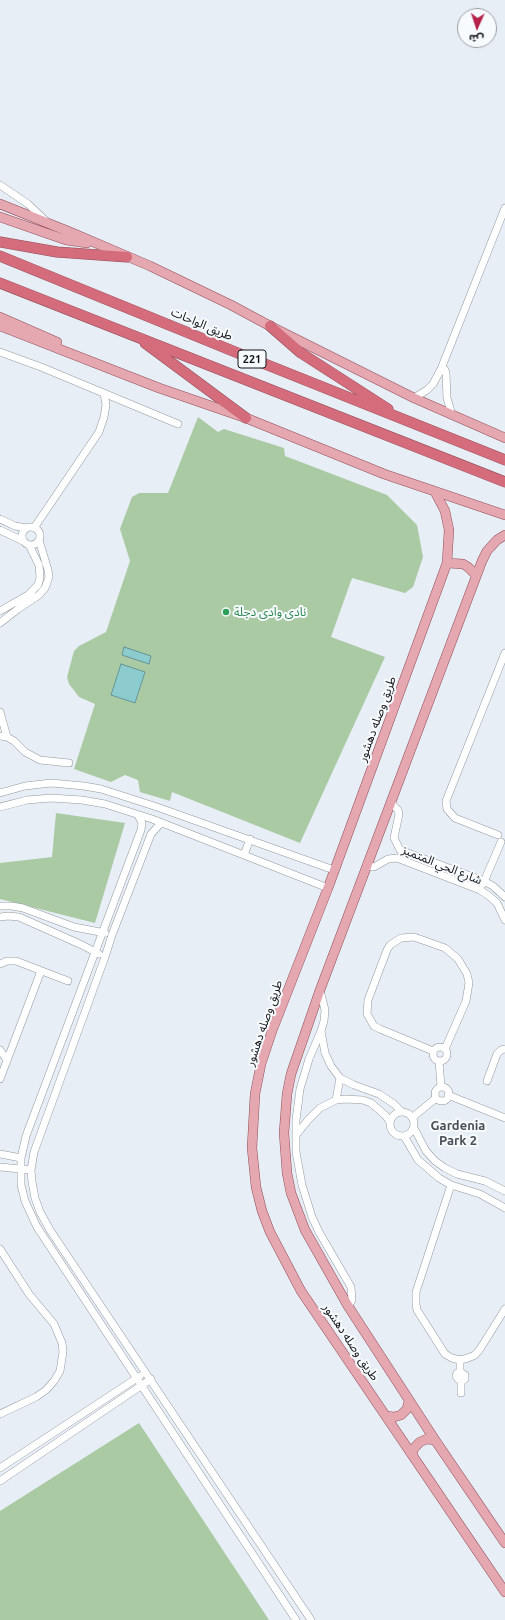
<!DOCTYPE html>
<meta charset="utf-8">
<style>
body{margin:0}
#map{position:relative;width:505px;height:1620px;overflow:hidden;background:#e7eef6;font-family:Ubuntu,"Noto Sans Arabic",sans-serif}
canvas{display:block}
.north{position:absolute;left:457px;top:8px;width:40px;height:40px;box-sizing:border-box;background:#f8fbfe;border:1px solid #9c9fa2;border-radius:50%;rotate:183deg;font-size:11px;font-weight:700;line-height:16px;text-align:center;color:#121417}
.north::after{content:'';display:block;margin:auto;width:14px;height:18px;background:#b5234a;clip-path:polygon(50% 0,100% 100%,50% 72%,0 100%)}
</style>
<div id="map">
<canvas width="505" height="1620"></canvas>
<div class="north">ش</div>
</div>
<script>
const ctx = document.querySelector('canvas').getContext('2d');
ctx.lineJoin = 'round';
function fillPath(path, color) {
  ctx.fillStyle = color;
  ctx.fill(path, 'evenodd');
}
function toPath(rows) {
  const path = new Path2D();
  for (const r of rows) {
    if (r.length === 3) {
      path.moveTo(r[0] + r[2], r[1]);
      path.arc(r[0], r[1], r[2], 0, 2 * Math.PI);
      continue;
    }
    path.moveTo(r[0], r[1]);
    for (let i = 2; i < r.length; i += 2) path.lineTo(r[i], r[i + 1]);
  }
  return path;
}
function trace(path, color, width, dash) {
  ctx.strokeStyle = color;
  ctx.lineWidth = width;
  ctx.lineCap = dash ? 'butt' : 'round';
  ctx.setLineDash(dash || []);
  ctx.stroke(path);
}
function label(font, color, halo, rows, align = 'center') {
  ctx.font = font + ' Ubuntu,"Noto Sans Arabic",sans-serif';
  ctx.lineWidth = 4;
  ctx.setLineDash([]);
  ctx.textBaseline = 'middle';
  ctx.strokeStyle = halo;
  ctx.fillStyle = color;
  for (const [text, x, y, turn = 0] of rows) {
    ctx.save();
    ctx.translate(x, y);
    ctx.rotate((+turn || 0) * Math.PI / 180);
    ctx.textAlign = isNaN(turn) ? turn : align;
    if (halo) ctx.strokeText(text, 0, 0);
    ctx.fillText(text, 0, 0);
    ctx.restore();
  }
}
fillPath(toPath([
 [198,417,218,432,224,429,284,448,285,456,387,495,417,525,423,557,413,587,405,593,352,578,331,637,385,657,300,843,172,792,170,801,140,792,138,780,125,775,111,782,74,769,95,704,79,697,69,684,67,677,74,651,79,646,106,632,130,561,120,529,132,497,139,493,168,493],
 [56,813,125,823,95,923,0,899,0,863,52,857],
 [139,1423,269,1620,0,1620,0,1511]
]), '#aacaa4');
const water = toPath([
 [124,647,151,656,149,664,122,655,124,647],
 [121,664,145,672,135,703,111,695,121,664]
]);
fillPath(water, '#8cccce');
trace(water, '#679597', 1);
const minor = toPath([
 [0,185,28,204,46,221],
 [0,352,41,367,178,424],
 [441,369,445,370,446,373,447,398,452,415],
 [414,398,427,390,433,384,441,369,505,208],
 [0,519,15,526,27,528],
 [31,536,9],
 [34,528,99,432,104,417,106,405,104,393],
 [0,530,23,541],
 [0,611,28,595,38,585,40,578,39,565,29,545],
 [0,623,18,609,39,595,45,588,49,577,48,570,39,540],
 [0,712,7,737],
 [0,736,7,737,14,741,25,752,40,760,69,763],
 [0,793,25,786,51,783,84,786,101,789,157,807,334,870],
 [391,803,398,810,399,814,394,838,400,850,484,881,493,886,505,897],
 [0,807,27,800,51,798,82,800,105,804,152,819,328,888],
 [138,815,142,823,141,830,26,1136,21,1158,21,1185,25,1201,37,1227,296,1620],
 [161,823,151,834,112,935,105,957,34,1152,31,1170,32,1182,35,1198,40,1212,50,1230,311,1620],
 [498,835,455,818,447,809,446,801,505,653],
 [244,855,250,839],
 [368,866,374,867,388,859,397,858,480,890,489,896,497,903,505,920],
 [483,884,501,842],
 [0,906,12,906,23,908,74,927,105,933],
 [0,917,8,916,19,917,82,945,99,954],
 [0,964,7,961,16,961,68,981],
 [320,990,325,1010,324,1021,321,1031,309,1059,300,1089,296,1120,296,1152,302,1185,312,1217,319,1232,351,1287,352,1300,348,1306],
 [321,1031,325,1053,331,1066,340,1078,354,1085,379,1094,394,1104,401,1111],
 [440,1054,7],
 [0,1050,7,1060],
 [433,1051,380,1029,374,1026,367,1014,368,1000,387,950,390,945,401,938,414,937,445,948,458,959,467,974,469,983,466,1001,445,1049],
 [439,1061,441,1087],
 [0,1079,41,971],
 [487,1081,497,1054,501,1050,505,1049],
 [442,1094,7],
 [448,1095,505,1118],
 [336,1100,340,1078],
 [402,1124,12],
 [413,1117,436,1098],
 [414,1128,426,1151,435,1161,445,1168,457,1174,485,1181,505,1191],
 [296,1135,308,1120,320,1108,336,1100,345,1099,363,1100,371,1103,385,1115,390,1122],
 [404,1136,418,1160,439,1178,451,1185,480,1194,505,1208],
 [0,1154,21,1158],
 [0,1167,31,1170],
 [451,1185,416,1292,416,1304,417,1310,445,1354,452,1358,460,1360,468,1358,475,1355,480,1349,505,1309],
 [0,1249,29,1294,54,1324,62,1343,63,1352,60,1371,54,1381,46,1390,36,1397,0,1414],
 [460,1360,460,1372,457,1373,456,1376,458,1379,462,1381,465,1379,465,1375,460,1372],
 [461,1381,461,1393],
 [0,1468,140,1376],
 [0,1481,151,1379]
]);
const major = toPath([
 [0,204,70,232,150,266,231,305,270,326,414,398,505,438],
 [0,217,66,240,87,243],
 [0,317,57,342],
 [0,326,159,388,246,418,384,474,505,515],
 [435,492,445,511,449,530,447,563,328,888,272,1031,261,1064,255,1094,252,1148,256,1187,262,1211,270,1232,301,1291,505,1592],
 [505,535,497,540,487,551,482,561,320,990,291,1074,287,1094,284,1133,287,1173,291,1193,305,1230,348,1306,435,1440,505,1543],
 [447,563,463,564,468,567,476,575],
 [386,1416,394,1417,401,1415,407,1409,409,1401],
 [412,1455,414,1448,420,1442,427,1439,435,1440]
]);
const highway = toPath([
 [0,242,57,252,127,257],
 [0,256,250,358,505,460],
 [0,283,505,482],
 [270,326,301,353,388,409],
 [145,343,246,418]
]);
trace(minor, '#92989f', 8);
trace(major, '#904d58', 10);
trace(highway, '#904d58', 11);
trace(minor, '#fff', 7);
trace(major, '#e5a7b0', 9);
trace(highway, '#d46c7b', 10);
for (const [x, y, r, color] of [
 [226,612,4,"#2e9e5b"]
]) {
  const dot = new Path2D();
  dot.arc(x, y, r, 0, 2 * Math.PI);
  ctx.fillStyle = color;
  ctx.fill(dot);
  trace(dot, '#f8fbfe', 1.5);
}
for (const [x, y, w] of [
 [252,359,28]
]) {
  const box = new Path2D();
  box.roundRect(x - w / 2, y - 9, w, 18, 3);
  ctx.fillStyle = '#f8fbfe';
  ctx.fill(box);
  trace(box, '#121417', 1);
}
label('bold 11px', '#121417', null, [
 ["221",252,359]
]);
label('12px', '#121417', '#f8fbfe', [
 ["طريق الواحات",202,324,23],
 ["طريق وصله دهشور",377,719,-70],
 ["شارع الحي المتميز",442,865,22],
 ["طريق وصله دهشور",264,1023,-71],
 ["طريق وصله دهشور",351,1342,56]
]);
label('12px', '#27864d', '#f8fbfe', [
 ["نادى وادى دجلة",234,612]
], 'left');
label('bold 13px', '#4b5157', '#f8fbfe', [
 ["Gardenia",458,1126],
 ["Park 2",458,1141]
]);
</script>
